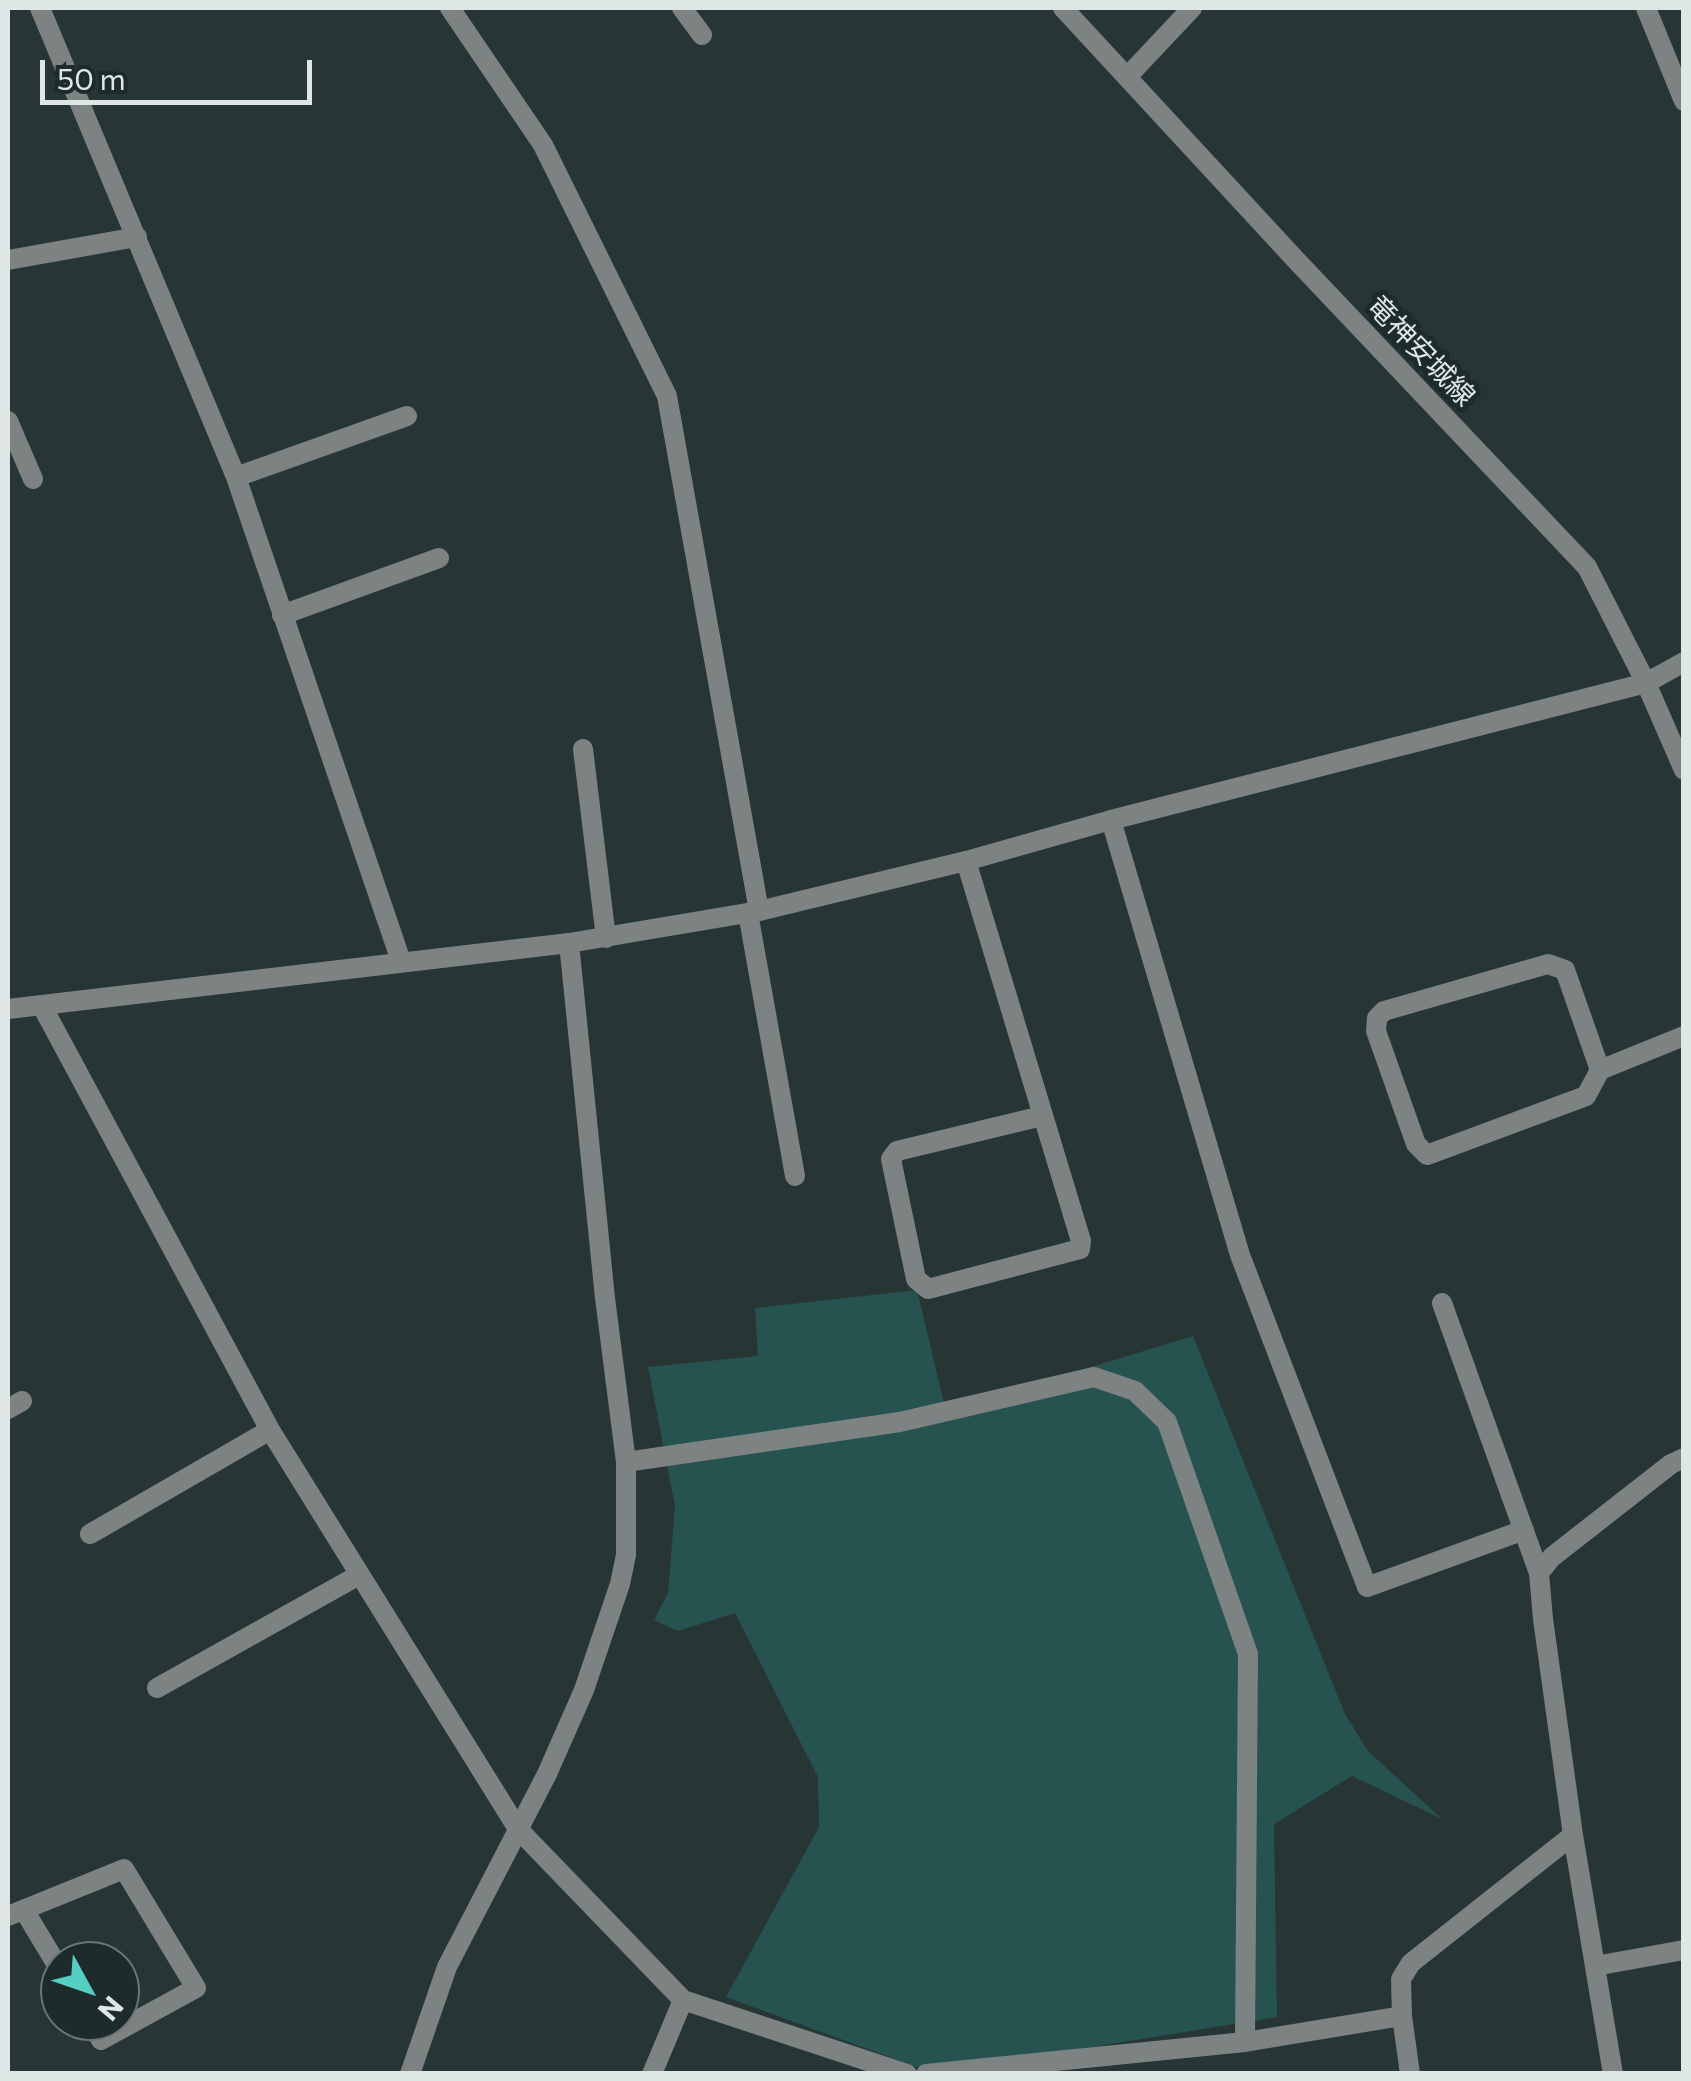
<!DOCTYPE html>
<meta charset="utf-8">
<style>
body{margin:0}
#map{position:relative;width:1691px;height:2081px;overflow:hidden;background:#273534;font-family:Commissioner,sans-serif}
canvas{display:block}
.frame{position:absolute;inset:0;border:10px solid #dee7e6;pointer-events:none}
.north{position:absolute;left:40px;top:1941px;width:100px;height:100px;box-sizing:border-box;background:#1d2b2a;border:2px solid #6a7675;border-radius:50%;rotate:130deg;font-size:28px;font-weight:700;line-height:40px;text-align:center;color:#dee7e6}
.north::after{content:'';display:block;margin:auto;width:35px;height:45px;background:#55cec4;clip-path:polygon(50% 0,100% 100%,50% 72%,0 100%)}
.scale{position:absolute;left:40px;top:60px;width:272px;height:45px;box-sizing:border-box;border:5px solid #dee7e6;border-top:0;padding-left:12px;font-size:30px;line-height:35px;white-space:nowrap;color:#dee7e6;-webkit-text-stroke:8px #1d2b2a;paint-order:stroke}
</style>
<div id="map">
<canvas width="1691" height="2081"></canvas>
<div class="frame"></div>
<div class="north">N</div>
<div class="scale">50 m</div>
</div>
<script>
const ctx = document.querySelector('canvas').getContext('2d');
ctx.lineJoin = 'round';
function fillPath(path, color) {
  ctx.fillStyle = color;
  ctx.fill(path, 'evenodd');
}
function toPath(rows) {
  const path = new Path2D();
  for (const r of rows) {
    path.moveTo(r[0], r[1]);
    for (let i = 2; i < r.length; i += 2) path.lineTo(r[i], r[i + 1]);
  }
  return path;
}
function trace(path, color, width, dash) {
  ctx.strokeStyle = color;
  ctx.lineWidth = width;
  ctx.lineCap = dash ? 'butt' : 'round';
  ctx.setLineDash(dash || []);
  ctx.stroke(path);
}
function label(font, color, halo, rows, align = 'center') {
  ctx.font = font + ' Commissioner,"Noto Sans JP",sans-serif';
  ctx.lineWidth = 10;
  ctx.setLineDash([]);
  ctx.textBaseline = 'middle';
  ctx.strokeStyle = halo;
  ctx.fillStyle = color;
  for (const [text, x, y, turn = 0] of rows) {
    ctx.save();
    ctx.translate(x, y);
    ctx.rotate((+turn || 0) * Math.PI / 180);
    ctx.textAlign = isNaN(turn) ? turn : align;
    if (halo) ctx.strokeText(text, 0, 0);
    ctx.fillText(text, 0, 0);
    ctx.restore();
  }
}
fillPath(toPath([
 [917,1290,946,1411,1193,1336,1345,1714,1368,1751,1442,1819,1352,1776,1274,1824,1277,2017,933,2073,726,1997,819,1827,818,1777,735,1613,678,1631,654,1620,668,1593,675,1506,648,1367,758,1356,755,1308]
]), '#26534f');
trace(toPath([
 [626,1462,900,1422,1094,1377,1135,1391,1167,1422,1248,1654,1245,2042]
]), '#7c8382', 20);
trace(toPath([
 [40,8,236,477,401,961],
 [450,8,543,145,667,396,759,911],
 [682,8,702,35],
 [1063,8,1295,259,1587,567,1646,683,1684,770],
 [1646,8,1684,101],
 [8,260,137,237],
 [8,421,33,479],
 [236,477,407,416],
 [282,615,439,558],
 [1646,683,1684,662],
 [583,749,606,938],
 [1111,820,1240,1255,1367,1587,1524,1530],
 [966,861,1081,1241,1080,1249,928,1289,916,1279,891,1159,897,1151,1042,1116],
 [748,913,795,1176],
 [42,1006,270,1430,518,1829,683,2000,652,2074],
 [1600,1070,1565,970,1548,964,1384,1011,1377,1018,1376,1031,1416,1144,1427,1155,1586,1096,1600,1070,1684,1036],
 [1442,1303,1539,1573],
 [8,1409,22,1401],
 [90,1534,270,1430],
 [157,1688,359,1575],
 [24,1910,60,1970],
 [8,1916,124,1869,196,1988,101,2040,90,2021],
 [1595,1966,1684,1950],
 [683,2000,907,2074],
 [410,2074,447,1967,547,1774,584,1690,620,1584,626,1555,626,1462,605,1298,569,943],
 [926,2074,1245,2042,1402,2016],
 [1410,2074,1402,2016,1401,1979,1411,1963,1573,1835],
 [1613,2074,1573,1835,1543,1619,1539,1573,1552,1557,1671,1464,1684,1458]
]), '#7c8382', 20);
trace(toPath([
 [1128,76,1192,8],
 [8,1009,569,943,759,911,966,861,1111,820,1646,683]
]), '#7c8382', 20);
label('28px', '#dee7e6', '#1d2b2a', [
 ["竜神安城線",1421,351,46]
]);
</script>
